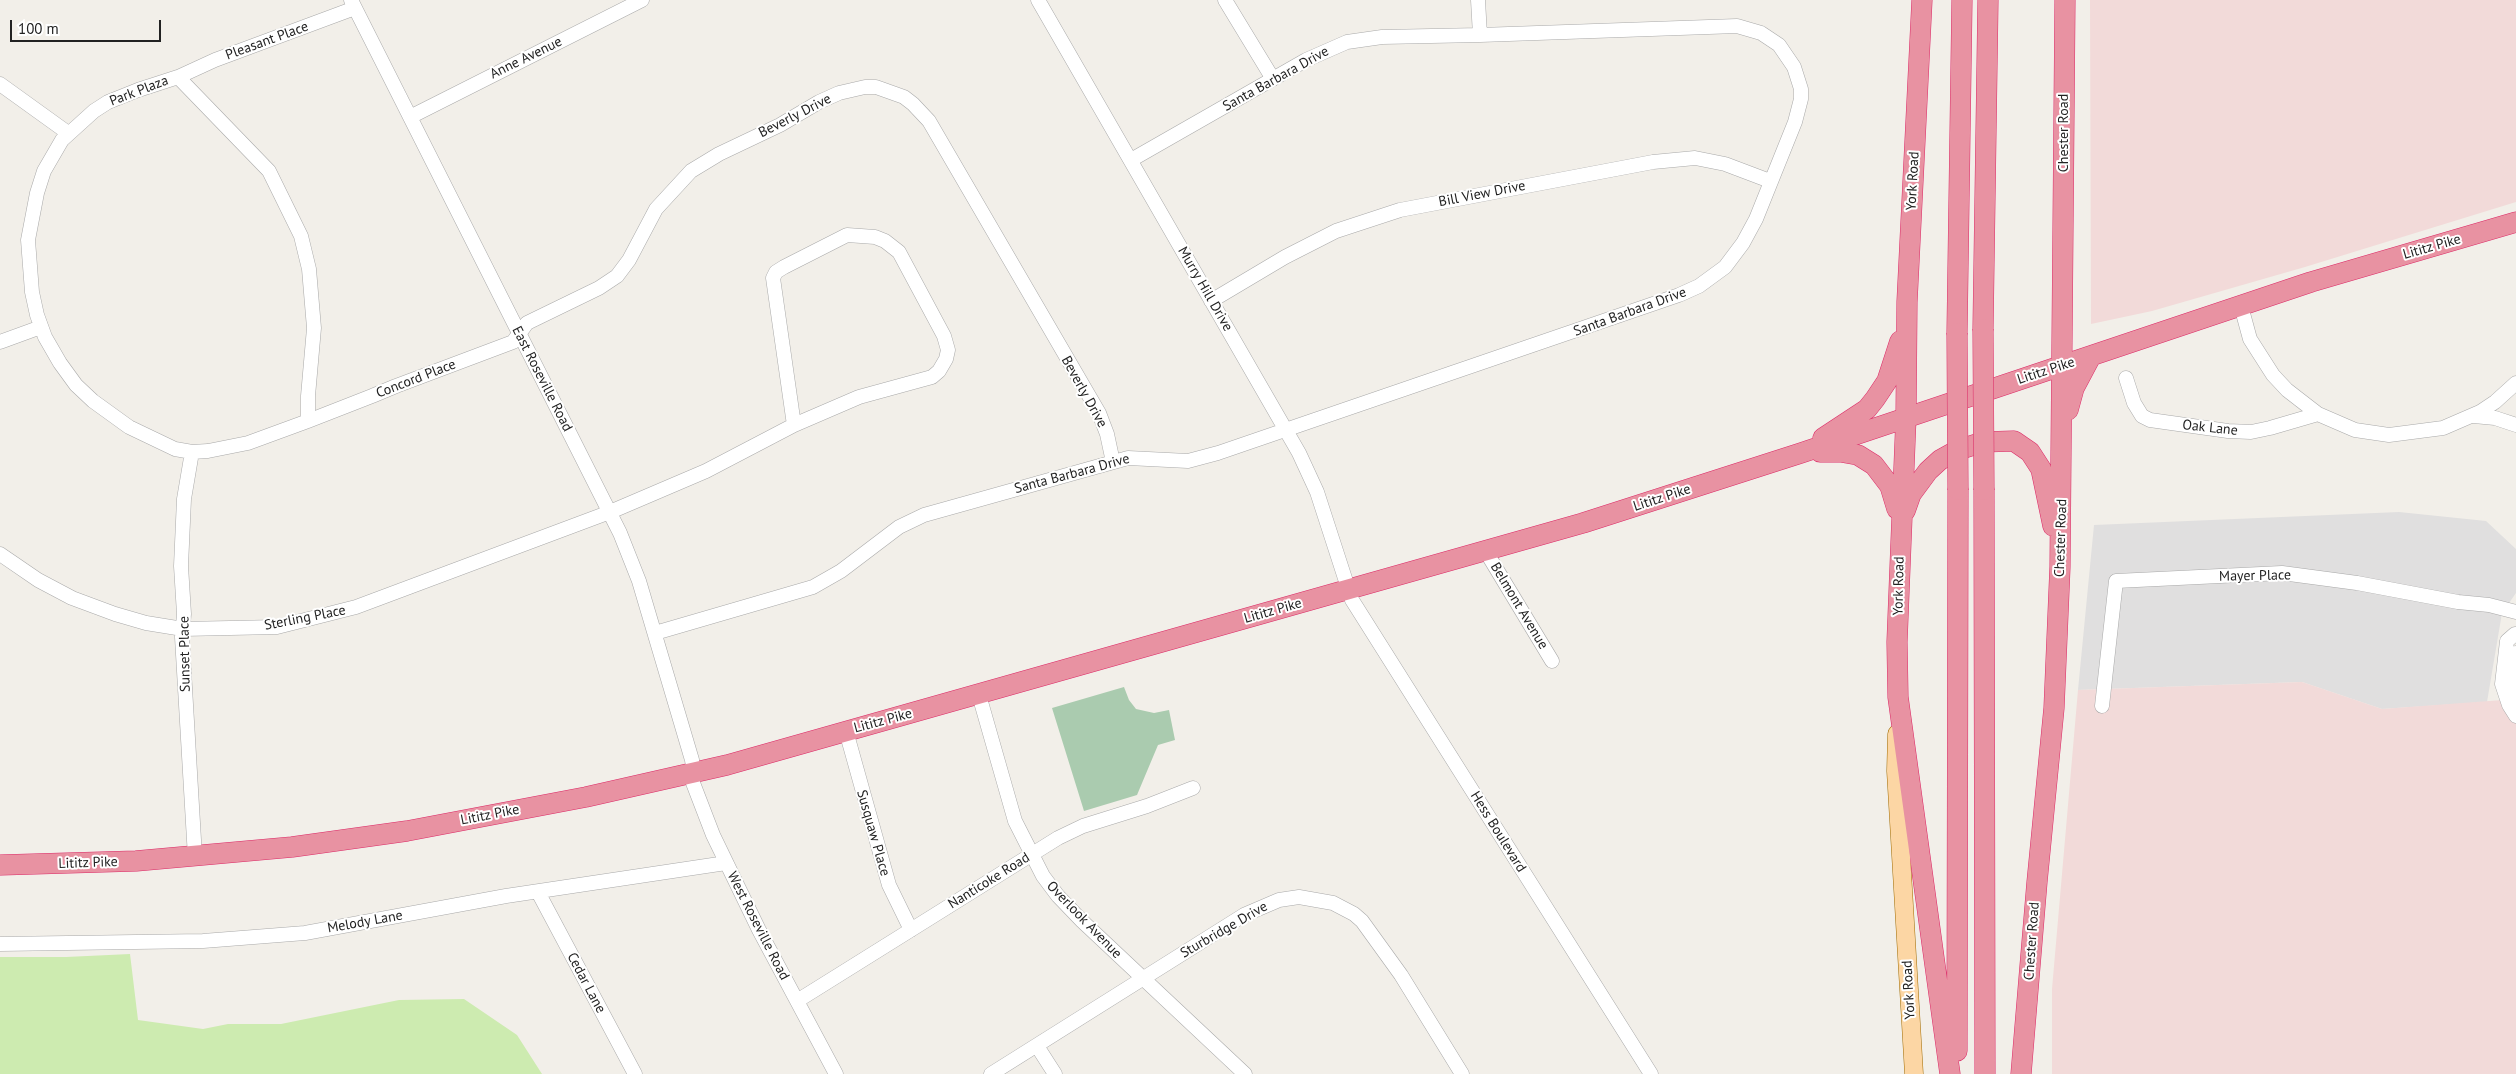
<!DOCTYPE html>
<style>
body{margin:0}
#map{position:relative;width:2516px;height:1074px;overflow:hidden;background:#f2efe9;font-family:"PT Sans",sans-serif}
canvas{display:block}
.scale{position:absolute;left:10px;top:20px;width:151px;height:22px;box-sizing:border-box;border:2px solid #222;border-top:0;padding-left:6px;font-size:15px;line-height:18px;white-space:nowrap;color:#222;-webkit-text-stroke:4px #fff;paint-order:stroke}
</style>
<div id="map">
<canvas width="2516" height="1074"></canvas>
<div class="scale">100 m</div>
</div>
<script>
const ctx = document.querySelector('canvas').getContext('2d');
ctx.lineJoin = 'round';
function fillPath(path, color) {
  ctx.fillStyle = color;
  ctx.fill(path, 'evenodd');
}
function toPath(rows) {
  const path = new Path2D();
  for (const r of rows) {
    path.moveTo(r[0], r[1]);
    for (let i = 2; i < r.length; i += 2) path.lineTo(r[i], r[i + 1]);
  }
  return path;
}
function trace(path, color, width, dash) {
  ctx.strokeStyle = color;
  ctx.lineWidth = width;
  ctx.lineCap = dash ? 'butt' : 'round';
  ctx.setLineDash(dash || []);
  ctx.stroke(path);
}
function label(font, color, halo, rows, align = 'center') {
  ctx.font = font + ' "PT Sans",sans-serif';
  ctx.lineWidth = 4;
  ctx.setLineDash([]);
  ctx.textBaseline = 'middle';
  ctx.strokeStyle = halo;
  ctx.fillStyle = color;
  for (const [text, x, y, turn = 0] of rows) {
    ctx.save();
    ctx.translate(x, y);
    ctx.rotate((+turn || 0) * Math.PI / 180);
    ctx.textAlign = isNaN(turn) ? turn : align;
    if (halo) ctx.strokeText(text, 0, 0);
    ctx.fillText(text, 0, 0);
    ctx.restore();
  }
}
fillPath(toPath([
 [2399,512,2486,521,2516,549,2516,593,2502,613,2487,702,2382,709,2302,682,2078,690,2094,525]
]), '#e0dfdf');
fillPath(toPath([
 [2090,0,2516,0,2516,202,2305,267,2152,311,2091,324],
 [2302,682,2382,709,2516,699,2516,1074,2052,1074,2052,989,2078,690]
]), '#f2dad9');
fillPath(toPath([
 [130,954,138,1020,203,1029,228,1024,281,1024,399,1000,464,999,517,1035,542,1074,0,1074,0,957,66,957]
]), '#cdebb0');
fillPath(toPath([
 [1124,687,1129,700,1136,709,1154,713,1169,710,1175,740,1158,745,1137,795,1084,811,1052,708]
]), '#aacbaf');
const minor = toPath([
 [351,0,620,533,639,581,692,760,694,773,693,783,713,835,759,930,836,1074],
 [1038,0,1299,453,1317,492,1352,600,1651,1074],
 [1225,0,1273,79],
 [1478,0,1480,35],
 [178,77,215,60,355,8],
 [0,84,68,133],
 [410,117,642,0],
 [847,235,875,237,885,241,899,252,944,336,948,350,946,359,939,371,932,377,859,397,794,425,773,278,776,272,784,267,847,235],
 [1211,301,1285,257,1336,231,1400,210,1653,162,1695,158,1725,164,1770,181],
 [2241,306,2250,339,2273,375,2287,390,2318,414,2355,430,2389,435,2443,428,2480,412,2495,402,2516,383],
 [0,342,41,327],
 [2126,378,2134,403,2142,416,2150,420,2228,431,2251,432,2270,428,2318,414],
 [2474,416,2495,418,2516,425],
 [308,421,308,396,314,328,309,269,301,236,269,171,178,77,138,90,108,102,94,111,62,140,44,171,37,193,28,240,32,292,37,315,45,337,60,363,76,385,93,401,129,427,175,449,192,452,208,451,248,443,308,421,372,396,396,386,513,342,527,323,599,288,617,276,629,260,656,209,691,171,719,154,780,125,819,102,839,93,865,87,876,87,904,97,913,104,929,121,1099,413,1107,434,1113,462],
 [192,452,184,499,181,566,184,614,182,637,195,857],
 [1485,550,1552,661],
 [0,554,38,580,72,598,115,614,146,623,183,629,277,627,356,607,610,512,706,471,794,425],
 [655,633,813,587,841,571,899,527,924,515,1128,458,1188,461,1218,453,1679,295,1699,286,1725,267,1743,243,1756,219,1795,122,1801,99,1801,89,1794,67,1779,45,1761,33,1737,26,1480,35,1382,37,1347,42,1306,60,1131,160],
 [2515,634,2507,641,2502,684,2509,705,2516,716],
 [979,695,1015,821,1043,876,1058,896,1082,921,1245,1074],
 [2509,705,2516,653],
 [2102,706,2116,581,2282,573,2357,583,2458,602,2489,605,2516,612],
 [846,731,889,885,911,930],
 [538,892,635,1074],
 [0,944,203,941,305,933,506,896,726,863],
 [797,1001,1058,838,1083,826,1147,806,1193,788],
 [1037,1046,1055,1074],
 [991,1074,1244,915,1279,900,1299,897,1333,903,1354,914,1362,921,1401,975,1462,1074]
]);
const major = toPath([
 [1897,734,1896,771,1914,1074]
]);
const highway = toPath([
 [1922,0,1907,302,1906,417,1897,642,1898,697,1950,1074],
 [1983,329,1988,0],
 [1957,333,1962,0],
 [2068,410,2074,388,2091,356],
 [1823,438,1867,409,1875,399,1887,381,1900,341],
 [1820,452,1841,452,1858,455,1874,465,1890,486,1897,509],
 [1984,490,1985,1074],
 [1905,511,1911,494,1928,471,1940,460,1958,450,1983,442,2014,441,2030,452,2041,469,2053,526],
 [0,865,136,861,292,847,407,831,586,797,727,765,1583,523,1801,453,2311,282,2516,222],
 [1957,1051,1958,490],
 [2021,1074,2037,882,2054,708,2060,567,2065,0]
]);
trace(minor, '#a9a9a9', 15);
trace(major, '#a06b00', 19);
trace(highway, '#dc2a67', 21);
trace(minor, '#fff', 14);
trace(major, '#fcd6a4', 18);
trace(highway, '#e892a2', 20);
const highwayBridge = toPath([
 [1983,329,1984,490],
 [1957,333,1958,490]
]);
trace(highwayBridge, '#dc2a67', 21, []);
trace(highwayBridge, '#e892a2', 20);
label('14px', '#222', '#fff', [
 ["Pleasant Place",267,41,-20],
 ["Anne Avenue",526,58,-26],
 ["Santa Barbara Drive",1276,79,-29],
 ["Park Plaza",139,91,-21],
 ["Beverly Drive",795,116,-27],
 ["Chester Road",2064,133,-90],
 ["York Road",1913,181,-87],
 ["Bill View Drive",1482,194,-11],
 ["Lititz Pike",2432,247,-16],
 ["Murry Hill Drive",1205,289,60],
 ["Santa Barbara Drive",1630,312,-20],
 ["Lititz Pike",2046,371,-18],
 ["Concord Place",416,379,-21],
 ["East Roseville Road",542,379,63],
 ["Beverly Drive",1084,392,61],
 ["Oak Lane",2210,428,6],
 ["Santa Barbara Drive",1072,474,-15],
 ["Lititz Pike",1662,498,-18],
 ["Chester Road",2061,538,-88],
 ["Mayer Place",2255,576,-1],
 ["York Road",1899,586,-89],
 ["Belmont Avenue",1519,606,59],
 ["Lititz Pike",1273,611,-16],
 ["Sterling Place",305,618,-11],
 ["Sunset Place",185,654,-91],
 ["Lititz Pike",883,721,-15],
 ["Lititz Pike",490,815,-11],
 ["Hess Boulevard",1498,832,58],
 ["Susquaw Place",873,833,74],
 ["Lititz Pike",88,863,-2],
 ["Nanticoke Road",989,881,-32],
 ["Overlook Avenue",1084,920,46],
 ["Melody Lane",365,922,-10],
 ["West Roseville Road",758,926,63],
 ["Sturbridge Drive",1224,930,-30],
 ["Chester Road",2032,941,-86],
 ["Cedar Lane",586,983,62],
 ["York Road",1909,990,-93]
]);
</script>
